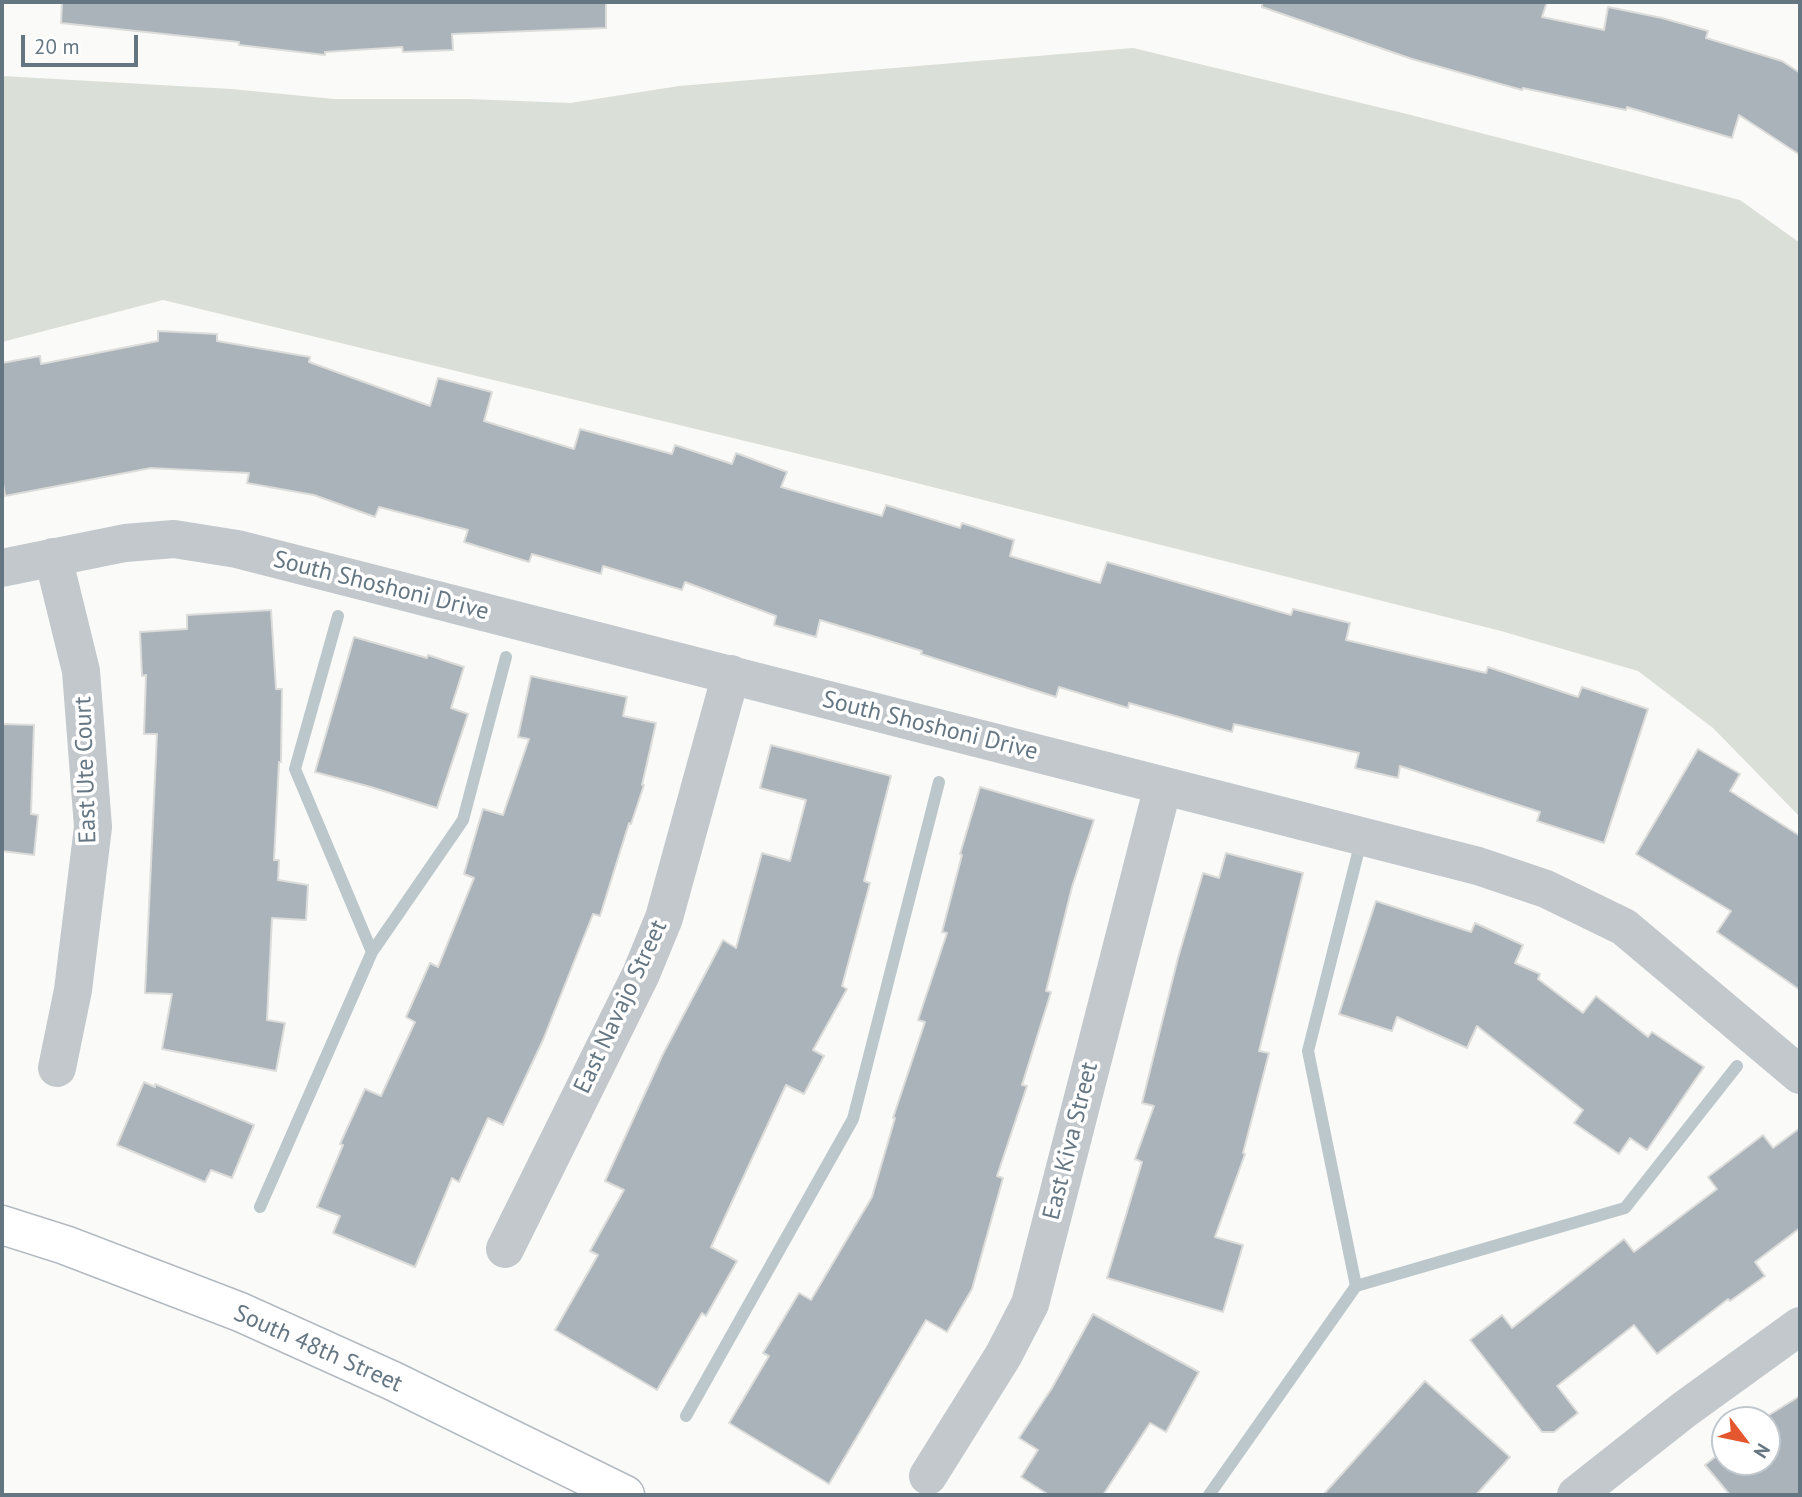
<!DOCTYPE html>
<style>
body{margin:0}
#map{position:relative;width:1802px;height:1497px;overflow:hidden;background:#fafaf8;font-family:"PT Sans",sans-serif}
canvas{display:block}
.frame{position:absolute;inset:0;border:4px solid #657683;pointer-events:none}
.north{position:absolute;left:1711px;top:1406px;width:70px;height:70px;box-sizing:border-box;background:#fff;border:2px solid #c1c8cd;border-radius:50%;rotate:122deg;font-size:19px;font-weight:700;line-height:28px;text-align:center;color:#657683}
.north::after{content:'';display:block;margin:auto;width:24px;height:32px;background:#e4572e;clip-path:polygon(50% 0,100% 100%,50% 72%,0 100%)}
.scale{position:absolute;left:21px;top:35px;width:117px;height:32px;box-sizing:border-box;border:4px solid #657683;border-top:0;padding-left:9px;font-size:21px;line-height:24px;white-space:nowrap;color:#657683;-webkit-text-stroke:5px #fff;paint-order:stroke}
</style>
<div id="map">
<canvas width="1802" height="1497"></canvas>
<div class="frame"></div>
<div class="north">N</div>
<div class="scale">20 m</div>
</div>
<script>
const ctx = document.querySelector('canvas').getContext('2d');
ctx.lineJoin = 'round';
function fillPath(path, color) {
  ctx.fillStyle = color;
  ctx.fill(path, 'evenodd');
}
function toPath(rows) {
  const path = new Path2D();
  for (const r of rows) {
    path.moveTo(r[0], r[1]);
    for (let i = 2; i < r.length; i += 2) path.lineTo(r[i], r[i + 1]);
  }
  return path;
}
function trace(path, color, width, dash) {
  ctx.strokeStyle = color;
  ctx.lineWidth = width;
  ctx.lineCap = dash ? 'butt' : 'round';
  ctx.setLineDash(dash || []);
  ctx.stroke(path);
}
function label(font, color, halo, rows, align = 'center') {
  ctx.font = font + ' "PT Sans",sans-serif';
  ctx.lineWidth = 7;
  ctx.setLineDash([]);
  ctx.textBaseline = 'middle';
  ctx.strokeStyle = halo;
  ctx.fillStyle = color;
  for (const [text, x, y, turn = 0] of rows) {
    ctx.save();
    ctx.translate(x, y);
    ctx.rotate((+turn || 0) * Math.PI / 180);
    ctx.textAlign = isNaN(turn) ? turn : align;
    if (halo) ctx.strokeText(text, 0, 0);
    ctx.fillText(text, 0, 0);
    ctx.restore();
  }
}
fillPath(toPath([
 [1133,48,1411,115,1740,200,1800,243,1800,817,1713,728,1638,671,1501,631,865,470,163,300,2,342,2,76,231,89,334,99,468,99,570,103,679,86]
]), '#dadfd7');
trace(toPath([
 [372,952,463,820,506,657],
 [260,1207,372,952,295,769,338,616],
 [1356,1286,1625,1208,1737,1066],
 [686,1416,853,1119,939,782],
 [1209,1495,1356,1286,1308,1051,1361,841]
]), '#bbc7cb', 12);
const building = toPath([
 [62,2,606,2,606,28,452,34,453,50,403,52,402,47,325,52,325,55,239,45,239,42,61,23,62,2],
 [1262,2,1547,2,1542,17,1604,30,1608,7,1662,18,1708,31,1706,38,1782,61,1800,73,1800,155,1739,115,1732,138,1627,107,1626,110,1523,88,1522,90,1412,59,1262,7,1262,2],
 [158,331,217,334,217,341,310,357,309,362,430,406,438,378,492,392,484,421,574,449,580,429,672,454,675,445,732,464,736,453,787,472,781,487,882,516,886,505,960,528,962,523,1014,540,1010,556,1100,583,1107,562,1291,615,1293,609,1350,623,1346,640,1486,673,1488,667,1578,697,1582,687,1648,709,1604,843,1537,821,1540,812,1400,766,1398,778,1355,768,1359,753,1234,724,1232,732,1129,703,1128,708,1059,687,1056,697,921,654,922,651,820,620,816,637,774,625,776,616,685,582,682,590,603,566,601,574,532,554,529,562,464,542,468,530,379,507,375,517,314,495,247,483,249,473,151,468,5,496,2,477,2,363,40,356,41,364,158,341,158,331],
 [271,610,276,689,282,689,281,762,279,762,274,860,279,860,278,880,308,885,306,920,272,918,267,1020,285,1023,276,1071,162,1049,172,994,145,993,157,734,144,734,146,675,142,676,140,632,187,629,187,615,271,610],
 [354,637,427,658,428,655,464,667,451,708,468,714,437,808,371,787,315,772,354,637],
 [531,676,627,697,623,716,656,723,642,785,644,785,631,824,629,823,600,916,593,914,543,1040,503,1125,488,1118,459,1182,452,1178,415,1267,333,1233,340,1216,317,1207,343,1145,340,1144,365,1089,381,1096,415,1022,406,1017,430,963,438,967,474,878,464,874,483,809,503,815,529,739,518,737,531,676],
 [2,724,34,725,31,814,38,815,34,855,2,851,2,724],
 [771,745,891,776,864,881,870,883,842,986,847,989,813,1050,824,1056,804,1094,786,1085,711,1247,737,1261,706,1316,702,1313,657,1390,555,1330,598,1255,590,1251,624,1190,605,1181,663,1054,723,940,736,948,762,853,790,861,806,800,760,788,771,745],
 [1698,749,1740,774,1730,791,1800,836,1800,990,1717,932,1731,911,1636,854,1698,749],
 [980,787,1094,820,1072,887,1046,991,1051,992,1022,1085,1027,1086,997,1176,1003,1178,972,1289,947,1332,926,1320,829,1484,729,1423,769,1356,763,1353,799,1293,811,1300,872,1197,895,1118,893,1118,925,1022,918,1020,947,933,942,932,962,855,960,854,980,787],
 [1226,853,1303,873,1259,1051,1269,1053,1243,1153,1245,1154,1215,1237,1243,1245,1223,1312,1107,1278,1142,1162,1135,1159,1154,1106,1142,1103,1178,958,1203,873,1219,878,1226,853],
 [1376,901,1471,932,1475,923,1523,945,1515,963,1540,974,1538,979,1583,1013,1596,996,1648,1037,1652,1032,1704,1067,1647,1150,1630,1138,1619,1154,1574,1123,1583,1110,1477,1026,1467,1048,1397,1017,1392,1031,1339,1014,1376,901],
 [144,1082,155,1087,155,1084,254,1125,232,1178,211,1170,205,1182,117,1145,144,1082],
 [1800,1128,1800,1228,1755,1262,1765,1276,1730,1301,1728,1299,1657,1354,1634,1325,1557,1386,1578,1413,1554,1432,1542,1432,1470,1340,1502,1315,1512,1328,1624,1239,1634,1252,1717,1189,1708,1177,1763,1135,1773,1148,1800,1128],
 [1093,1314,1199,1372,1166,1432,1150,1423,1103,1495,1049,1495,1021,1477,1038,1450,1019,1438,1052,1388,1093,1314],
 [1425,1381,1510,1457,1476,1495,1323,1495,1425,1381],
 [1800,1396,1800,1495,1730,1495,1705,1465,1725,1449,1725,1462,1767,1462,1767,1420,1761,1420,1800,1396]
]);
fillPath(building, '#aab3b9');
trace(building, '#dcdcda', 2);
const secondary = toPath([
 [2,1225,65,1245,240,1312,393,1381,625,1495]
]);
trace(secondary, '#b3babf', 41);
trace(toPath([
 [53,557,81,671,93,827,73,990,57,1068],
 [2,568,125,543,174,539,237,549,1478,866,1546,889,1624,927,1800,1075],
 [505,1249,641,974,664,918,731,674],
 [928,1476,1003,1356,1030,1304,1163,786],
 [1576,1495,1685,1409,1800,1326]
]), '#c3c8cc', 38);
trace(secondary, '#fff', 38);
label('24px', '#657683', '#fff', [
 ["South Shoshoni Drive",381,586,14],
 ["South Shoshoni Drive",930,726,14],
 ["East Ute Court",86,770,-92],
 ["East Navajo Street",621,1007,-65],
 ["East Kiva Street",1071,1141,-76],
 ["South 48th Street",318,1349,24]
]);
</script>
